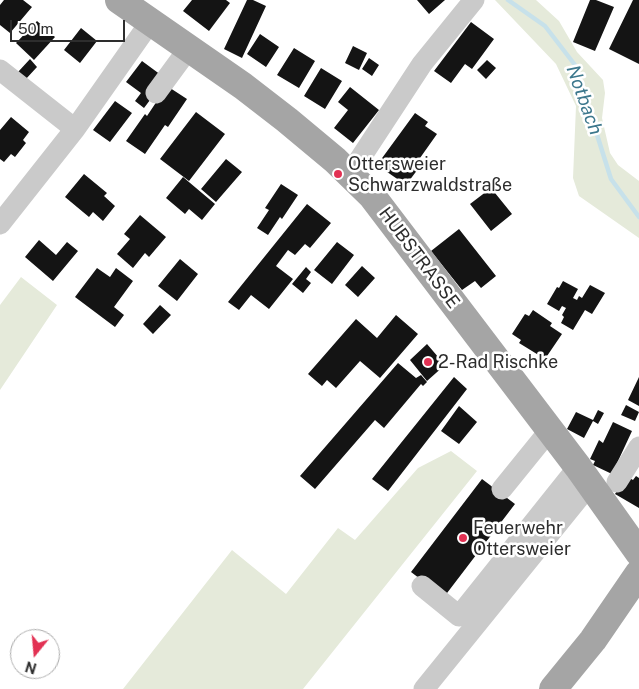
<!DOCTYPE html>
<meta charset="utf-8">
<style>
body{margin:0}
#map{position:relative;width:639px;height:689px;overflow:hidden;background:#fff;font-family:"Public Sans",sans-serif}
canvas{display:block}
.north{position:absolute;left:10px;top:629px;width:50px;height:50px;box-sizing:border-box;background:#fff;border:1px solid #ababab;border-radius:50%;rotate:197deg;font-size:14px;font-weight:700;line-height:20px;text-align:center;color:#2d2d2d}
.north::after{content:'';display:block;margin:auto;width:18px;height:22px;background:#e23153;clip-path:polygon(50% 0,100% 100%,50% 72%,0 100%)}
.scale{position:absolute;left:10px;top:20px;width:115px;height:22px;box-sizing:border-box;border:2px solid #2d2d2d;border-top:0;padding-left:6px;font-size:15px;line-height:18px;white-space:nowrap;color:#2d2d2d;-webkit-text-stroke:4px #fff;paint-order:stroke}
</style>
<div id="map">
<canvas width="639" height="689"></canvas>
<div class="north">N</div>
<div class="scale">50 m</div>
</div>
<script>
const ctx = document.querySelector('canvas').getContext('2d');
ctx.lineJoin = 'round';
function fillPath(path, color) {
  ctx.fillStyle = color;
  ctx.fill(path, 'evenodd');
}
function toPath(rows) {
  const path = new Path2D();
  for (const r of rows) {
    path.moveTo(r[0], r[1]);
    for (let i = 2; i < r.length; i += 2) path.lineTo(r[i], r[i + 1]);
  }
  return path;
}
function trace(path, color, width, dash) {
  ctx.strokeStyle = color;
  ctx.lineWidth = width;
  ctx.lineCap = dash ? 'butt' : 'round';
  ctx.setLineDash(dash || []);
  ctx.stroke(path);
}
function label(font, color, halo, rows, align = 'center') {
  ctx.font = font + ' "Public Sans",sans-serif';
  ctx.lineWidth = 5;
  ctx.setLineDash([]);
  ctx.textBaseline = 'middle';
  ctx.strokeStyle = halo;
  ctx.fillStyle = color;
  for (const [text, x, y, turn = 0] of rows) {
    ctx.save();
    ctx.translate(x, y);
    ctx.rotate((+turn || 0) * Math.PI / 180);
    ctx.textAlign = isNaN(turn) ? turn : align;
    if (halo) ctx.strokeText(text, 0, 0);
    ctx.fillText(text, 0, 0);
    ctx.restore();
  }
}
fillPath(toPath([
 [495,0,536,0,559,21,577,52,603,80,605,93,602,118,610,153,618,165,639,181,639,238,579,196,573,178,576,106,556,64],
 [21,277,57,305,0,390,0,305],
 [451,451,477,471,303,689,123,689,232,550,286,594,338,528,355,540,418,468]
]), '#e5eada');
trace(toPath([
 [508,0,545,26,575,65,611,179,639,217]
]), '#c7e1ea', 4.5);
fillPath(toPath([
 [4,0,23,0,32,7,10,33,0,25,0,5],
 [192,0,226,0,230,3,209,31,183,11],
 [247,0,253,0,266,6,242,58,224,49],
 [417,0,445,0,429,14],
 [590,0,596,0,614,7,595,51,573,42],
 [633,0,639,0,639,64,609,49],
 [37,21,55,37,34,60,16,43],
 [471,22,494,39,472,69,465,64,451,83,434,71],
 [81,28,97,41,80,63,64,50],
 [260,34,279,47,266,67,247,54],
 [353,46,367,53,359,70,345,63],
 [294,48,315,61,299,88,277,75],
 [369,58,379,65,372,76,362,69],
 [30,59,37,67,25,80,18,72],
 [487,60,496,68,486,79,477,70],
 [142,61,161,75,153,96,144,108,135,101,141,93,126,82],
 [321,68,342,81,325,109,304,96],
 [167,86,187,99,168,127,165,125,145,154,126,141,145,114,147,116],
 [350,87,379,110,353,143,334,128,348,110,338,102],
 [115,101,132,113,110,142,93,130],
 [196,112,225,134,189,181,160,159],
 [415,113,428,122,425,126,437,134,420,158,424,161,406,185,377,165],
 [11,117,29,132,23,140,26,143,15,157,11,154,4,162,0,159,0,130],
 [226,159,242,172,216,202,201,189],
 [84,174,107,193,104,196,115,206,103,221,93,212,89,217,65,197],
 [183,177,215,204,202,220,189,209,185,214,166,198],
 [281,184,298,195,282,219,280,217,268,235,257,228,269,210,265,208],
 [491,188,512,214,491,231,470,204],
 [307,204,331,223,310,248,305,244,295,255,288,250,276,266,293,279,269,309,251,295,239,310,228,302],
 [140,215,166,237,149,257,145,253,133,268,117,254,130,239,124,234],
 [459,229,496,276,481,288,475,281,462,290,431,251],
 [39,240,56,255,67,242,78,251,53,281,25,257],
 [337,242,354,255,332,284,314,270],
 [180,259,198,274,177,301,158,286],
 [362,266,375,278,358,297,345,285],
 [306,267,311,272,306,279,311,283,303,293,292,284],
 [97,268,110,277,116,268,133,281,114,307,124,315,115,327,75,297],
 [563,281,578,289,573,298,577,300,579,296,582,298,590,285,605,293,592,314,585,310,573,330,561,323,564,317,562,315,566,308,562,306,559,311,547,304,557,287,559,288],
 [160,305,171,315,153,334,143,324],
 [533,310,552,323,550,326,562,334,545,359,519,343,521,340,512,334,525,314,529,316],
 [396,315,418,334,380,378,360,361,336,388,327,380,322,386,308,374,356,319,377,338],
 [427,344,445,365,427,381,410,360],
 [398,363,416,378,421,375,427,382,423,386,421,384,384,428,375,420,315,489,300,476],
 [454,377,467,389,388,491,372,479],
 [639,377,639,406,628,400],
 [626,405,639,412,635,421,621,415],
 [459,406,477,422,459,444,441,431],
 [598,410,604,413,598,424,593,421,584,438,567,429,576,412,593,420],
 [613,422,632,431,612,474,593,465,595,461,590,459,599,440,603,443],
 [626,476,633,480,636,476,639,478,639,508,615,494],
 [482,479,515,504,444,597,411,572]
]), '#141414');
trace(toPath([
 [0,70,75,129],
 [156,93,189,48],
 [350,174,422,64,474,0],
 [0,224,75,129,151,21],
 [617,482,639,447],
 [502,489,549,431],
 [422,586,459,616,578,467],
 [424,689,590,484]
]), '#cacaca', 21);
trace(toPath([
 [119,0,243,86,287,120,335,160,372,196,578,467,639,553],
 [553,689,593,640,639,573]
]), '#a5a5a5', 28);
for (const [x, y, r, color] of [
 [338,174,5,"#e23153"],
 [428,362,5,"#e23153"],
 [463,538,5,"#e23153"]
]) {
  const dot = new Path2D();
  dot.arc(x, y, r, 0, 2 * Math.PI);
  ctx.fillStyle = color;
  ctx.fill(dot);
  trace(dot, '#fff', 2);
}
label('18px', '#2d2d2d', '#fff', [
 ["Ottersweier",348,164],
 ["Schwarzwaldstraße",348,185],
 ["2-Rad Rischke",438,362],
 ["Feuerwehr",473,528],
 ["Ottersweier",473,549]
], 'left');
label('18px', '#2d2d2d', '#fff', [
 ["HUBSTRASSE",419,258,53]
]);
label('italic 19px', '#3d788d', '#fff', [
 ["Notbach",584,100,70]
]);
</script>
